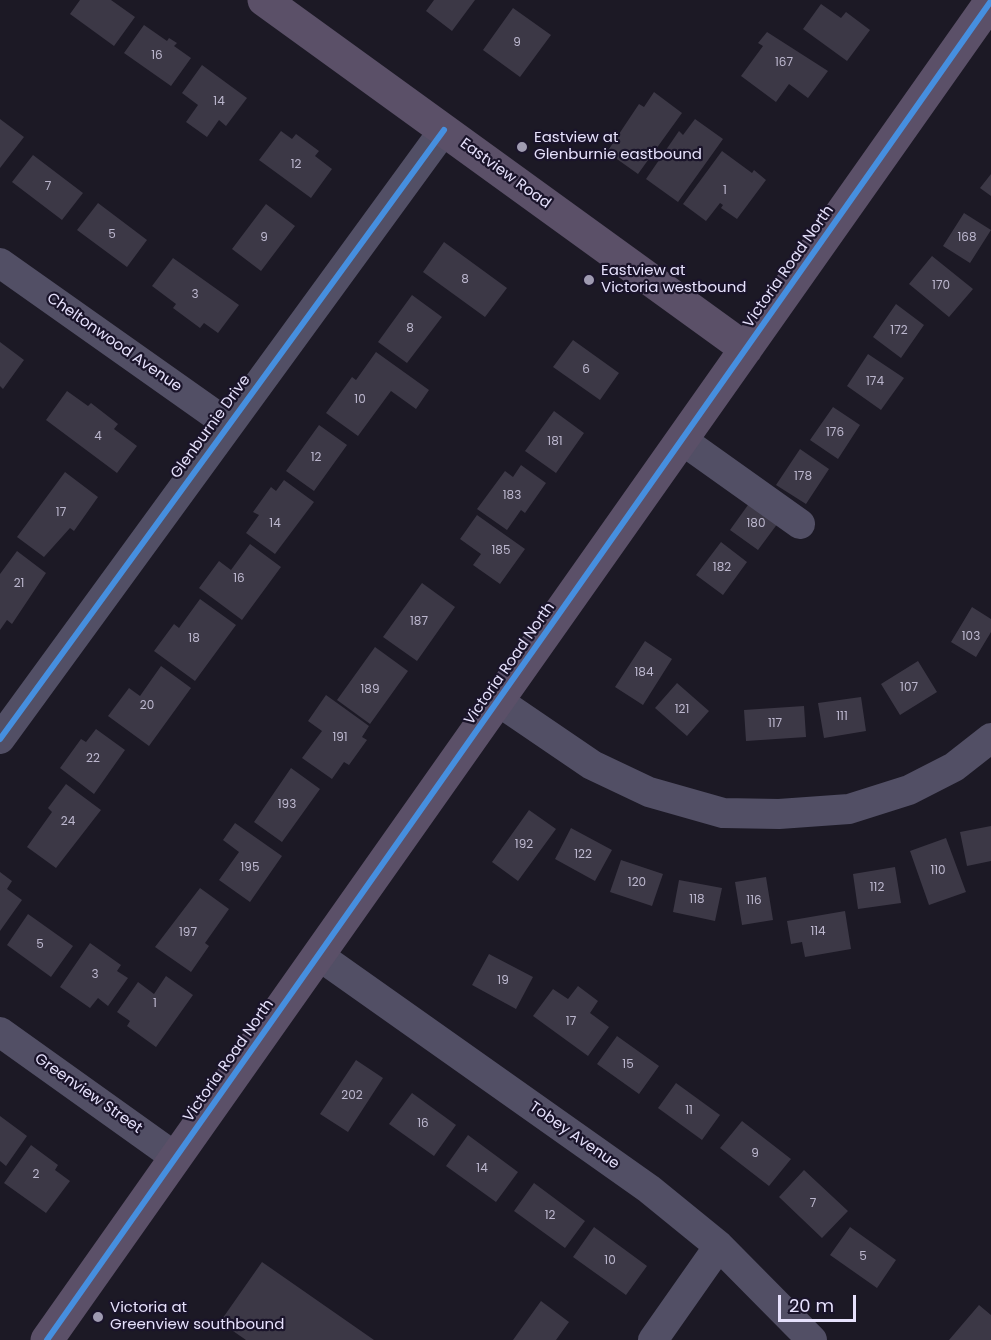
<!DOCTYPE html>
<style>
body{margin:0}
#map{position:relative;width:991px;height:1340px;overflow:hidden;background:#1c1925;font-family:Poppins,sans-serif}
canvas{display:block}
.scale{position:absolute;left:778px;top:1295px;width:78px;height:27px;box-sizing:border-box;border:3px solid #e6e1fc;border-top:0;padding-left:8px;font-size:18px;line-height:21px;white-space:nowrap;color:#e6e1fc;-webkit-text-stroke:4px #1a142a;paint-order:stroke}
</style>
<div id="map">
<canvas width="991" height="1340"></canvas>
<div class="scale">20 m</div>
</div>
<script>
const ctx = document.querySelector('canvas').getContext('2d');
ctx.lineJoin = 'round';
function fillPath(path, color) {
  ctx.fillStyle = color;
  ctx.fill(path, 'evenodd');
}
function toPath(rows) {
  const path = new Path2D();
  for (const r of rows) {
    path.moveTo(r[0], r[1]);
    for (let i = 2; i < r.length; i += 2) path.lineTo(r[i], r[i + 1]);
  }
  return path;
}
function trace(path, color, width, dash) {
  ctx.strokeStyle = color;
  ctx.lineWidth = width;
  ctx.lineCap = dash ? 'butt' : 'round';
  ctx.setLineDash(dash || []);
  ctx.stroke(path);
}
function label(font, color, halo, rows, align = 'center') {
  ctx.font = font + ' Poppins,sans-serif';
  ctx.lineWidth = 4.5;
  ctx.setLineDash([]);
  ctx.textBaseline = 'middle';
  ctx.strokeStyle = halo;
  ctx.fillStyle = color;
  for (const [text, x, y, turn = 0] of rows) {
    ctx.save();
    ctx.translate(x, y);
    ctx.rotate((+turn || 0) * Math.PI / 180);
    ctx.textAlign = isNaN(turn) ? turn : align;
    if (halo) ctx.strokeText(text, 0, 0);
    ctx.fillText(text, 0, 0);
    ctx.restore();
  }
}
fillPath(toPath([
 [80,0,111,0,135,17,114,46,70,14],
 [434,0,475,0,452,31,426,11],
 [821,4,841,18,846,12,870,30,847,61,803,29],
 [513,8,551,35,520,77,483,50],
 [144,25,167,41,169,38,177,43,174,46,191,58,171,86,124,53],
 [767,32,828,71,808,98,789,84,776,102,741,76,763,46,758,43],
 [202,65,247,98,226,126,219,120,207,137,186,122,198,105,182,93],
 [654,92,682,113,638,174,607,152,639,104,644,107],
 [0,119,24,137,0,168],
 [695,119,723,139,678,202,646,179,679,131,683,135],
 [281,131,292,139,296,134,319,151,315,156,332,169,311,198,259,160],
 [722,151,752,173,754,170,766,180,737,219,721,208,723,205,720,203,706,221,683,204],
 [33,155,83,193,62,220,12,182],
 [991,174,991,196,980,188],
 [98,203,147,240,127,267,77,230],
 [266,204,295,226,261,271,232,249],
 [964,213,991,230,970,263,943,246],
 [444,242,507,288,485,317,423,272],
 [932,256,973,289,949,317,909,284],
 [173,258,239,305,218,333,204,323,200,328,173,308,176,304,152,286],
 [412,295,442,317,407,363,378,342],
 [896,304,924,325,901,358,873,337],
 [573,340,619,373,600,400,553,367],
 [0,342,24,360,3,389,0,386],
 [376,352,429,390,416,409,391,391,358,436,326,413,352,377,356,380],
 [868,354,904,378,881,410,847,386],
 [67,391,88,406,91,403,118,424,114,429,137,446,117,473,46,420],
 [833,407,860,425,838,459,810,440],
 [554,411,584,433,556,473,525,451],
 [319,425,347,445,314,491,286,471],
 [800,449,829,469,806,504,776,485],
 [521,465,546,483,525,513,521,510,507,530,477,509,505,471,513,477],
 [65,472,98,497,74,531,70,528,44,557,17,537],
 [284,480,314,502,275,554,246,533,259,515,253,512,271,487,276,491],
 [753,498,781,519,758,550,730,530],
 [477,515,525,549,500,584,473,565,481,554,460,539],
 [721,542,747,562,723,595,696,575],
 [250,544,281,567,242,620,199,588,219,561,231,570],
 [17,551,46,573,12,624,7,620,0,630,0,574],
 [422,583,455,607,417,661,383,637],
 [200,599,236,625,195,681,154,651,174,624,179,628],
 [972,607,991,619,991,632,976,657,951,642],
 [645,641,672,659,643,705,615,687],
 [375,647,408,671,370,724,337,700],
 [918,661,937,692,900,715,881,684],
 [161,666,191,688,149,746,108,716,129,688,140,696],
 [677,683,709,711,687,736,655,708],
 [326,695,369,726,362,737,367,740,349,765,344,762,332,779,302,758,322,731,308,721],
 [861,697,866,731,824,738,818,703],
 [804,706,806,737,746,741,744,710],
 [96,729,125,750,94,794,60,768,81,739,86,742],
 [291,768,320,789,282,842,254,822],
 [66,784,101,810,56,868,27,847,52,812,48,808],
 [529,810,556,829,518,881,492,862],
 [235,823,282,856,250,902,219,880,239,852,223,840],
 [991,826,991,861,967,866,960,832],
 [571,828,612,850,595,881,555,859],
 [946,838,966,892,929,905,910,851],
 [621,860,663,874,652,906,610,892],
 [895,867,901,903,858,909,853,874],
 [0,872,12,881,7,889,22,900,0,931],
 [766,877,773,920,742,925,735,882],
 [679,880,722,888,715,921,673,912],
 [200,888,229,909,205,943,209,946,191,972,155,947],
 [845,911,851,949,805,957,802,942,791,944,787,921],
 [28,914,73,946,51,977,7,945],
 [90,943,121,965,117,971,128,978,108,1006,98,998,90,1008,60,987],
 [489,954,533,977,516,1009,472,985],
 [166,976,193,995,156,1047,127,1026,130,1021,117,1012,138,982,154,994],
 [578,986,598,1001,590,1013,609,1027,588,1056,533,1016,553,989,568,999],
 [617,1036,659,1066,639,1094,597,1064],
 [356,1060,383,1078,348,1132,320,1114],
 [676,1083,720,1115,702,1140,658,1108],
 [412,1093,456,1125,434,1156,389,1124],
 [0,1116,27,1136,6,1166,0,1161],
 [742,1121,791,1159,769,1186,720,1148],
 [468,1135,518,1172,496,1202,446,1166],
 [31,1145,58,1165,55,1170,70,1181,46,1213,4,1183],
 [804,1170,848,1211,822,1238,779,1197],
 [534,1183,585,1221,565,1248,514,1211],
 [594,1227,647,1266,626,1295,573,1257],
 [850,1227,896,1260,877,1288,830,1255],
 [262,1262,374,1340,246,1340,220,1322],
 [541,1301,569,1322,556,1340,513,1340],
 [979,1305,991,1315,991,1340,949,1340]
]), '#3c3846');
trace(toPath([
 [0,263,228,424],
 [682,440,800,524],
 [498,701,592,765,649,792,723,813,779,814,849,809,909,790,954,767,991,738],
 [0,739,444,130],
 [318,955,649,1189,719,1246,812,1340],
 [0,1032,175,1157],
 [653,1340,719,1246]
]), '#524f65', 30);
trace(toPath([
 [264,0,746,349],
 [47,1340,991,1]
]), '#5b5068', 33);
trace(toPath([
 [0,739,444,130],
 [47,1340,991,1]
]), '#468fdf', 6);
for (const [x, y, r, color] of [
 [522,147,6,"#9f9bb1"],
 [589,280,6,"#9f9bb1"],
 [98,1317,6,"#9f9bb1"]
]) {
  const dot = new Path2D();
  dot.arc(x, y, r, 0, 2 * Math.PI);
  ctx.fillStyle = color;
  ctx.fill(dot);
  trace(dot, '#1a142a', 2);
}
label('12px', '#bcb7ce', null, [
 ["9",517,43],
 ["16",157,56],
 ["167",784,63],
 ["14",219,102],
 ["12",296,165],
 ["7",48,187],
 ["1",725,191],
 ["5",112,235],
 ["9",264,238],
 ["168",967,238],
 ["8",465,280],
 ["170",941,286],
 ["3",195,295],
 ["8",410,329],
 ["172",899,331],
 ["6",586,370],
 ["174",875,382],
 ["10",360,400],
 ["176",835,433],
 ["4",98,437],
 ["181",555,442],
 ["12",316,458],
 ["178",803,477],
 ["183",512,496],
 ["17",61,513],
 ["14",275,524],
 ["180",756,524],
 ["185",501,551],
 ["182",722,568],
 ["16",239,579],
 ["21",19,584],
 ["187",419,622],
 ["103",971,637],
 ["18",194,639],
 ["184",644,673],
 ["107",909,688],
 ["189",370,690],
 ["20",147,706],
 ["121",682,710],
 ["111",842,717],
 ["117",775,724],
 ["191",340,738],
 ["22",93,759],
 ["193",287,805],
 ["24",68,822],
 ["192",524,845],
 ["122",583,855],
 ["195",250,868],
 ["110",938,871],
 ["120",637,883],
 ["112",877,888],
 ["118",697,900],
 ["116",754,901],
 ["114",818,932],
 ["197",188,933],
 ["5",40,945],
 ["3",95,975],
 ["19",503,981],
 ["1",155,1004],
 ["17",571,1022],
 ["15",628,1065],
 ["202",352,1096],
 ["11",689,1111],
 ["16",423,1124],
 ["9",755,1154],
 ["14",482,1169],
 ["2",36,1175],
 ["7",813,1204],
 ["12",550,1216],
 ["5",863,1257],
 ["10",610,1261]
]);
label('15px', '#e6e1fc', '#1a142a', [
 ["Eastview at",534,138],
 ["Glenburnie eastbound",534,155],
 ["Eastview at",601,271],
 ["Victoria westbound",601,288],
 ["Victoria at",110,1308],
 ["Greenview southbound",110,1325]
], 'left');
label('15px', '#e6e1fc', '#1a142a', [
 ["Eastview Road",505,174,36],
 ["Victoria Road North",789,267,-55],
 ["Cheltonwood Avenue",114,343,35],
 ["Glenburnie Drive",211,427,-54],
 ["Victoria Road North",510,664,-55],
 ["Victoria Road North",229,1061,-55],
 ["Greenview Street",88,1094,35],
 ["Tobey Avenue",574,1136,35]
]);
</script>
